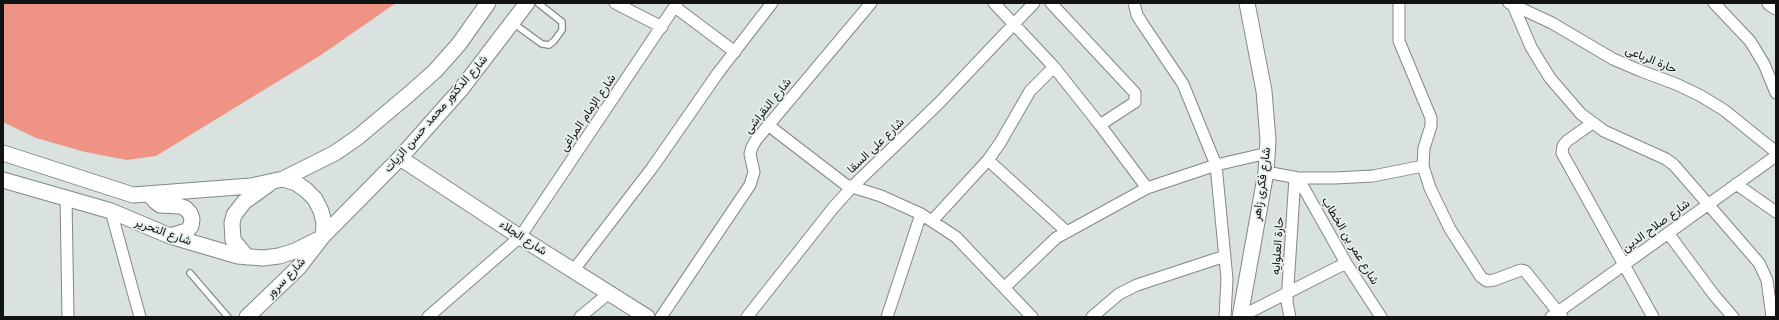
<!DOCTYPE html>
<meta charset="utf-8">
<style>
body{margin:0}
#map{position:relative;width:1779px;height:320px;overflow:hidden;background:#dae2e0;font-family:"Space Grotesk",sans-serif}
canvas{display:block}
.frame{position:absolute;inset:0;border:4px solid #121414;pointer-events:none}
</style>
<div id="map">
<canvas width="1779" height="320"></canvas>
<div class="frame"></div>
</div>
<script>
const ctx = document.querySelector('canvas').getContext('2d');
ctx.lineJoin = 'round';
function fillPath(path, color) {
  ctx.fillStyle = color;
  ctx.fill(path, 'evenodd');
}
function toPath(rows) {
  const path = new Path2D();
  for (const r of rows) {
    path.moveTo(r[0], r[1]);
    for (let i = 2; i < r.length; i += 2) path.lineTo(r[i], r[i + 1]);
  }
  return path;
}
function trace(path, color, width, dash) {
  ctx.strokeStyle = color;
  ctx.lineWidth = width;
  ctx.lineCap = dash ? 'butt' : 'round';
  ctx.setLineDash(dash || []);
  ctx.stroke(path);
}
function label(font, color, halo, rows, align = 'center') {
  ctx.font = font + ' "Space Grotesk",Vazirmatn,sans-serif';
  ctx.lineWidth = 3.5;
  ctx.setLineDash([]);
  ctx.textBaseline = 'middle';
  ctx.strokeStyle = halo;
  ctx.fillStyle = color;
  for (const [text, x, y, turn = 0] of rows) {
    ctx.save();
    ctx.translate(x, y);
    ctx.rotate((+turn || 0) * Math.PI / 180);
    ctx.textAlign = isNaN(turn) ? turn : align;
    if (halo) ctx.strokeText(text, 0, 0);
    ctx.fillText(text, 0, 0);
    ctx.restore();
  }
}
fillPath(toPath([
 [3,3,396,3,321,55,156,156,127,160,85,152,36,138,3,122]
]), '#ef9384');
const lane = toPath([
 [513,23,542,44,549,45,554,41,562,30,562,22,538,3],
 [190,273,228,317]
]);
const street = toPath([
 [615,3,662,27],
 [994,3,1054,67,1100,125,1147,188],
 [1051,3,1135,93,1135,102,1100,125],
 [1134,3,1137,15,1142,23,1183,84,1216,165,1227,279,1225,317],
 [1399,3,1399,41,1431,118,1431,126,1424,148,1423,166,1430,188,1450,229,1481,277,1487,281,1494,280,1521,270,1525,271,1562,317],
 [1509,3,1552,23,1613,59,1641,71,1676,84,1701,96,1724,110,1776,152],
 [1714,3,1750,41,1764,64,1776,93],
 [1513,5,1531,47,1540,62,1550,78,1581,114,1604,131,1666,159,1674,165,1759,263,1767,280,1772,317],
 [675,7,735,52],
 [1591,124,1567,141,1563,146,1562,153,1653,317],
 [768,125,846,185,881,196,921,214,956,237,1032,317],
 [988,160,1067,232],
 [1266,172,1298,178,1335,178,1373,176,1423,166],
 [1298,178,1346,263,1381,317],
 [1736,184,1776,212],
 [66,198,68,317],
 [111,211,140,317],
 [932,221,988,160,1000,143,1030,91,1054,67],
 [1668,233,1714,295,1733,317],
 [573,271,652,168,718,73,772,3],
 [1005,287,1056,238,1147,188,1216,165,1268,153],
 [428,317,520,237,677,3],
 [580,317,609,293],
 [661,317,750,185,754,172,750,154,752,147,756,140,871,3],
 [747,317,833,208,852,187,939,103,1034,3],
 [887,317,921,214],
 [1092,317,1119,294,1137,285,1225,256],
 [1240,317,1346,263],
 [1290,317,1287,302,1295,177],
 [1551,317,1776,156]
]);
const secondary = toPath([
 [1770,3,1776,7],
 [3,153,133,195,251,186,283,179,335,153,358,137,408,95,435,71,459,44,488,3],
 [400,158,520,237,647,317],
 [283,179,296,183,306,190,315,199,321,211,324,223,323,236],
 [3,180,111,211,170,236,238,256,263,258,279,256,295,251,317,240],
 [150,195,155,201,160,205,179,206,185,208,190,213,192,219,191,226,187,231,170,236],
 [247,257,233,240,232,223,234,215,244,202,269,184],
 [247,317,299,267,323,236,400,158,462,88,527,3],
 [1240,317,1266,172,1268,140,1264,91,1247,3]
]);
trace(lane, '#818886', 8);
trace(street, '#818886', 13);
trace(secondary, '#818886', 17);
trace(lane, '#fff', 5.5);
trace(street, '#fff', 11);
trace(secondary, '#fff', 15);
label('12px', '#121414', '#e7efed', [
 ["حارة الرباعى",1651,60,22],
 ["شارع النقراشى",768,106,-51],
 ["شارع الإمام المراغى",588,113,-56],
 ["شارع الدكتور محمد حسن الزيات",436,114,-49],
 ["شارع على السقا",876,146,-44],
 ["شارع فكرى زاهر",1262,184,-82],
 ["شارع صلاح الدين",1656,226,-36],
 ["شارع التحرير",163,232,20],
 ["شارع الجلاء",523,238,33],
 ["شارع عمر بن الخطاب",1350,241,59],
 ["حارة العلوايه",1278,246,-86],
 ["شارع سرور",286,278,-46]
]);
</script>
